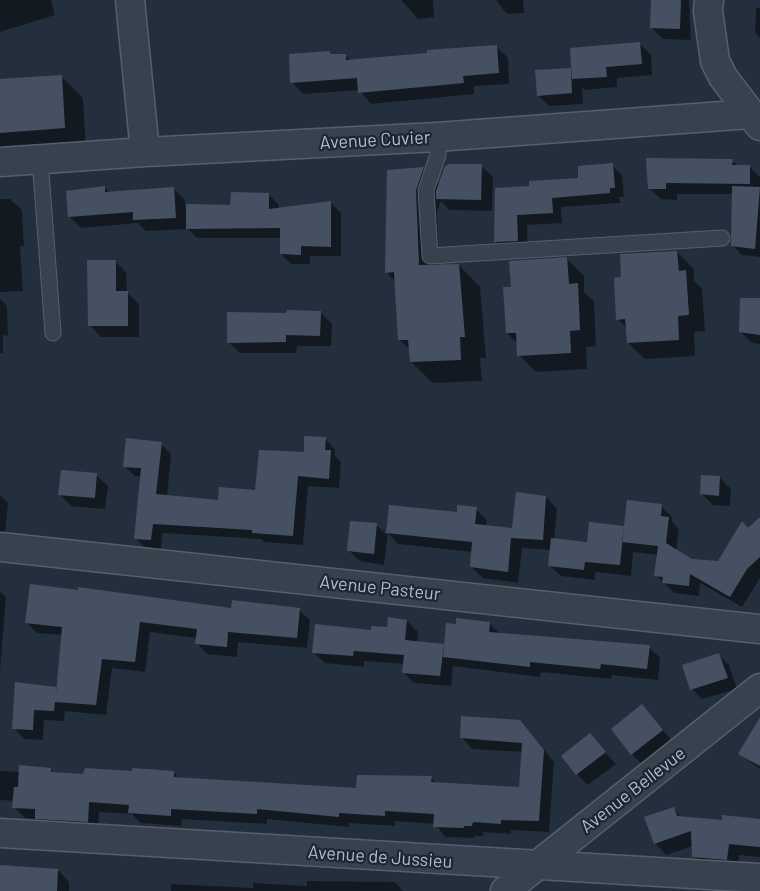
<!DOCTYPE html>
<style>
body{margin:0}
canvas{display:block;background:#242f3e}
</style>
<canvas width="760" height="891"></canvas>
<script>
const ctx = document.querySelector('canvas').getContext('2d');
ctx.lineJoin = 'round';
function fillPath(path, color) {
  ctx.fillStyle = color;
  ctx.fill(path, 'evenodd');
}
function toPath(rows) {
  const path = new Path2D();
  for (const r of rows) {
    path.moveTo(r[0], r[1]);
    for (let i = 2; i < r.length; i += 2) path.lineTo(r[i], r[i + 1]);
  }
  return path;
}
function trace(path, color, width, dash) {
  ctx.strokeStyle = color;
  ctx.lineWidth = width;
  ctx.lineCap = dash ? 'butt' : 'round';
  ctx.setLineDash(dash || []);
  ctx.stroke(path);
}
function label(font, color, halo, rows, align = 'center') {
  ctx.font = font + ' Barlow,sans-serif';
  ctx.lineWidth = 4.5;
  ctx.setLineDash([]);
  ctx.textBaseline = 'middle';
  ctx.strokeStyle = halo;
  ctx.fillStyle = color;
  for (const [text, x, y, turn = 0] of rows) {
    ctx.save();
    ctx.translate(x, y);
    ctx.rotate((+turn || 0) * Math.PI / 180);
    ctx.textAlign = isNaN(turn) ? turn : align;
    if (halo) ctx.strokeText(text, 0, 0);
    ctx.fillText(text, 0, 0);
    ctx.restore();
  }
}
fillPath(toPath([
 [0,0,51,0,55,15,0,32],
 [401,0,433,0,434,17,418,19],
 [496,0,523,0,524,13,507,14],
 [652,0,689,0,691,40,663,39,652,28],
 [756,8,760,8,760,38,755,32],
 [640,44,651,55,652,75,617,78,617,87,584,90,582,87,583,104,549,106,538,95,537,72,573,70],
 [497,47,508,58,509,84,474,86,474,94,371,104,359,90,303,94,292,82,329,53,332,56,345,55,351,61],
 [62,77,83,98,86,149,0,155,0,80],
 [732,161,738,166,749,166,760,177,760,257,742,255,732,245,733,194,677,194,677,200,661,199,649,188],
 [612,165,622,175,624,197,619,197,620,203,561,207,562,223,527,225,528,251,506,252,496,242,531,188,580,180],
 [481,166,493,177,492,211,449,210,441,201,437,212,439,266,459,265,480,287,486,358,480,358,482,381,433,383,411,362,410,350,399,339,396,282,386,272,423,169,440,185],
 [104,187,110,193,174,189,185,200,185,205,232,206,268,194,279,205,278,209,331,203,341,213,341,256,310,256,310,264,291,264,281,254,281,238,197,238,188,229,146,231,138,223,81,228,70,217],
 [0,199,10,199,22,210,24,246,20,246,23,291,0,292],
 [677,252,694,269,694,281,702,289,705,331,694,332,695,356,645,359,628,343,627,329,618,319,623,279],
 [567,259,584,276,584,292,594,301,596,346,586,347,587,369,536,372,519,355,518,344,507,333,512,289],
 [115,261,126,272,127,292,139,304,139,337,101,337,90,325],
 [0,299,7,306,8,336,3,335,3,353,0,353],
 [760,299,760,344,752,343,741,332],
 [320,312,332,324,331,346,297,346,296,353,240,353,228,342,288,314],
 [325,439,335,449,335,456,341,462,339,488,308,486,303,545,264,542,261,539,162,533,161,550,146,548,135,538,141,477,135,476,124,466,161,444,171,454,167,497,219,502,257,492],
 [96,475,108,486,105,509,71,506,60,494],
 [720,478,731,489,730,506,713,505,701,493],
 [0,495,8,503,5,533,0,532],
 [546,497,557,509,554,540,588,544,625,527,661,506,672,517,672,522,679,529,676,551,691,560,718,563,760,519,760,578,742,607,700,583,699,596,674,593,656,575,658,555,633,552,631,576,595,572,595,580,561,576,549,565,551,550,522,548,518,583,483,578,471,567,473,552,398,544,388,533,384,565,360,561,348,550,376,525,387,535,390,506,458,514,476,509,487,520,486,527,513,530],
 [0,591,6,597,0,671],
 [232,609,299,610,310,620,307,648,238,642,237,657,207,654,197,643,197,638,150,632,145,672,112,668,106,715,65,711,64,721,44,720,43,740,24,739,14,728,55,689,57,691,63,635,37,633,26,622],
 [407,621,418,632,417,643,445,647,489,623,500,634,649,647,660,658,658,680,612,675,611,679,541,672,540,677,453,666,451,686,414,683,403,672,404,664,364,661,364,667,325,663,313,652],
 [719,655,729,665,737,689,702,699,692,689],
 [653,718,673,742,643,765,632,754],
 [520,721,554,762,549,832,511,830,511,834,483,832,483,836,474,836,474,838,445,837,435,824,395,821,395,826,349,823,349,827,267,819,267,824,182,819,181,826,141,823,132,814,99,812,98,832,47,829,37,819,25,818,14,807,14,801,0,800,0,771,20,772,50,769,55,774,84,776,174,773,180,779,357,789,431,778,436,783,521,789,523,752,472,749,462,738],
 [760,730,760,769,740,754],
 [590,735,616,764,588,785,577,774],
 [673,809,682,818,723,821,760,820,760,857,739,855,738,870,704,868,693,857,693,846,666,855,655,843],
 [0,867,58,870,69,882,69,891,0,891],
 [307,881,395,882,403,891,171,891,171,884,253,888,253,883,307,886]
]), '#0007');
fillPath(toPath([
 [651,0,681,0,680,29,650,28],
 [640,42,642,64,606,67,607,77,572,79,570,48],
 [497,45,499,73,463,76,464,83,358,93,357,78,290,83,289,54,330,51,330,54,346,54,346,60,427,53,427,50],
 [571,68,572,93,537,96,535,70],
 [62,75,65,128,0,133,0,79],
 [646,158,733,159,732,165,750,165,750,184,666,183,666,189,648,189],
 [613,163,615,188,610,188,610,193,552,198,553,213,517,215,518,241,494,242,495,188,529,186,529,181,578,178,578,166],
 [449,164,482,164,481,200,436,199,436,191,445,166],
 [424,167,416,190,419,265,459,264,465,337,460,337,461,360,410,362,408,340,398,340,394,272,385,273,387,170],
 [105,186,105,192,174,187,176,218,133,220,133,212,68,217,66,191],
 [732,186,760,187,755,249,731,246],
 [231,192,269,193,269,209,331,201,331,247,301,246,301,255,280,254,280,228,186,229,186,204,230,205],
 [677,251,679,271,686,270,689,315,678,316,679,340,627,343,625,319,616,320,614,278,621,277,620,254],
 [567,257,569,284,578,283,580,330,570,331,571,353,517,356,516,333,506,333,503,287,511,287,509,261],
 [87,260,116,260,116,291,128,291,128,326,88,326],
 [740,298,760,298,760,335,739,332],
 [287,310,321,311,320,336,286,335,286,342,227,343,227,312,286,313],
 [304,436,326,437,325,450,331,450,329,479,298,476,293,536,252,533,252,530,153,524,151,540,134,539,141,468,123,467,126,438,162,442,156,494,218,500,219,487,255,490,259,450,304,452],
 [61,470,97,473,95,498,58,495],
 [701,475,720,476,719,496,700,494],
 [516,492,546,496,543,540,511,538,508,572,470,567,472,542,386,533,389,505,457,512,457,505,477,507,475,524,512,528],
 [627,500,662,504,661,516,669,517,666,543,692,559,718,561,742,521,748,528,760,517,760,557,747,569,730,597,690,574,689,586,662,583,663,577,654,576,658,546,622,542],
 [350,521,377,523,374,554,347,551],
 [589,522,624,526,620,565,585,562,584,570,548,566,551,538,587,542],
 [30,584,78,590,78,587,231,608,232,600,300,608,297,638,228,632,227,647,195,644,197,629,140,622,135,662,102,659,96,705,55,702,54,711,34,710,33,730,12,729,15,682,56,687,56,693,62,627,25,623],
 [388,617,407,620,405,640,444,644,440,676,402,673,404,655,354,651,353,656,312,653,315,624,371,630,371,626,387,627],
 [456,618,490,622,489,632,650,645,647,669,601,664,600,669,530,662,530,667,443,657,446,623,456,624],
 [719,653,728,678,690,690,682,665],
 [642,704,663,730,631,755,611,729],
 [461,716,520,720,544,750,539,821,501,820,501,824,473,822,472,826,464,826,464,828,433,827,434,814,385,811,385,816,339,813,339,817,257,809,257,814,171,809,171,816,128,813,129,805,89,802,88,822,35,819,35,809,12,808,14,787,18,787,19,765,51,768,51,772,83,774,85,768,132,771,132,768,174,771,174,777,356,788,357,775,432,776,431,782,519,787,522,743,460,738],
 [760,717,760,766,738,754],
 [590,733,606,752,576,775,561,756],
 [674,807,677,816,722,820,722,815,760,819,760,847,729,844,727,860,692,857,691,831,654,844,644,817],
 [0,865,58,869,57,891,0,891]
]), '#455162');
const lane = toPath([
 [437,137,438,155,426,190,430,256,722,238],
 [40,159,53,333]
]);
const street = toPath([
 [130,0,145,152],
 [709,0,708,11,715,61,723,77,760,126],
 [0,162,145,152,437,137,750,114],
 [0,547,760,629],
 [0,833,760,878],
 [505,891,760,688]
]);
trace(lane, '#565f6c', 17);
trace(street, '#565f6c', 31);
trace(lane, '#38414e', 15);
trace(street, '#38414e', 28);
label('18px', '#b4bcc9', '#1d2633', [
 ["Avenue Cuvier",375,140,-3],
 ["Avenue Pasteur",380,588,6],
 ["Avenue Bellevue",633,790,-38],
 ["Avenue de Jussieu",380,857,4]
]);
</script>
